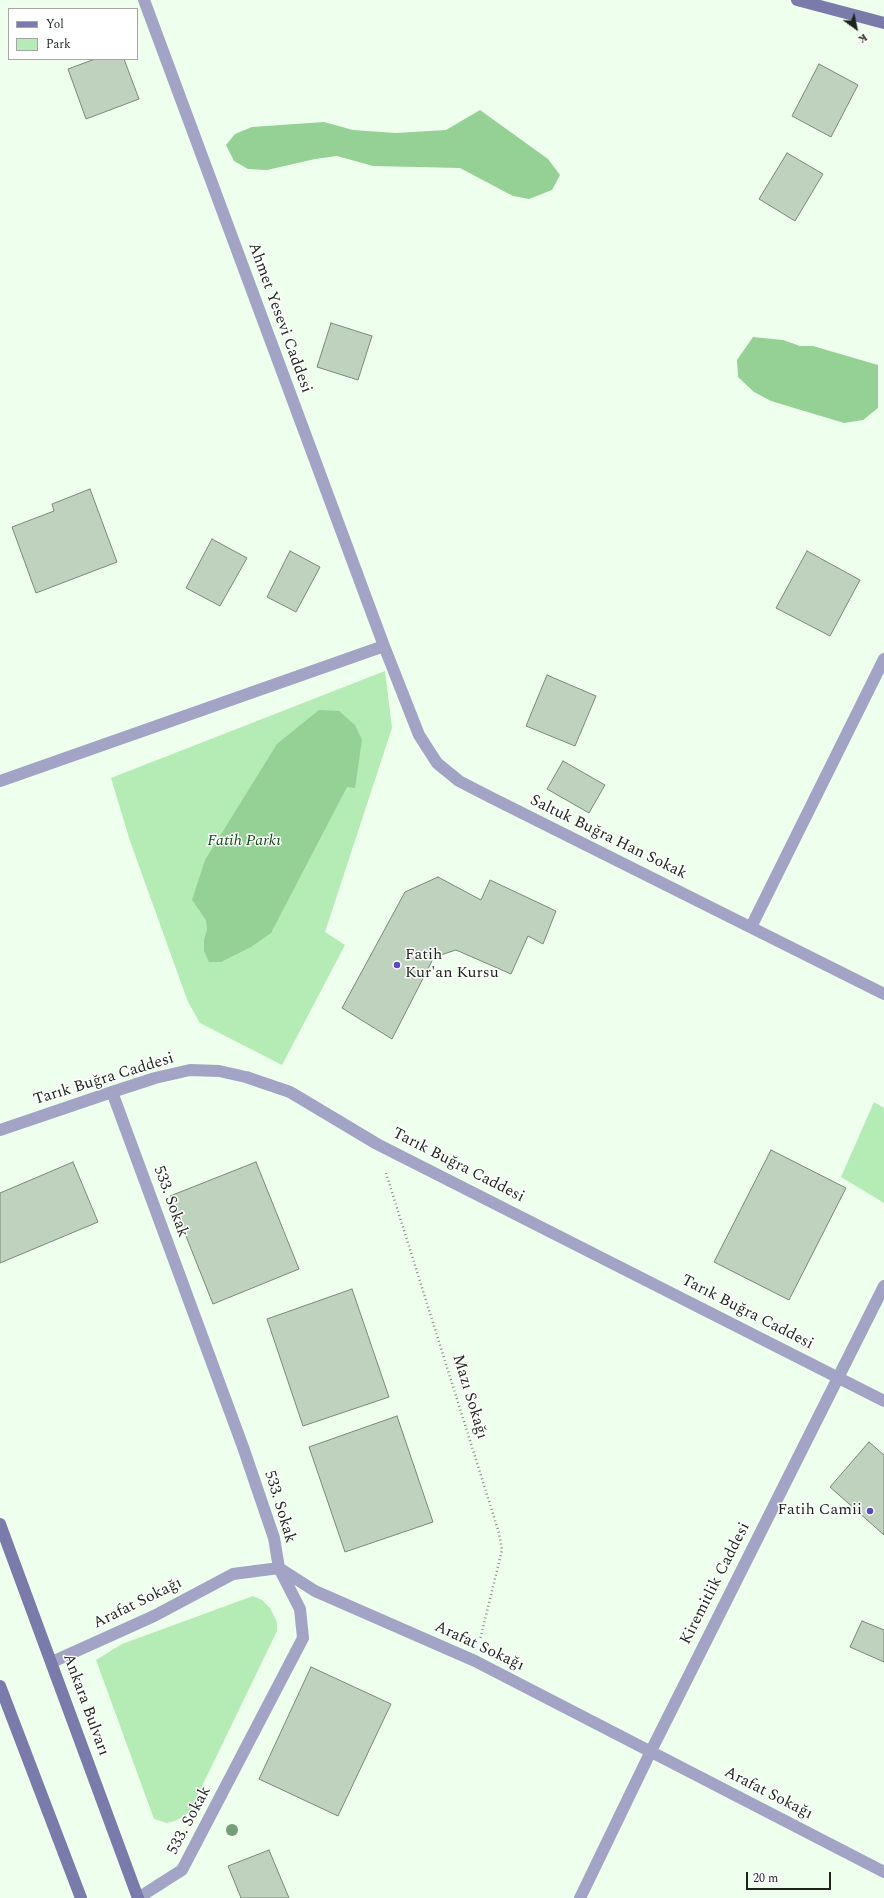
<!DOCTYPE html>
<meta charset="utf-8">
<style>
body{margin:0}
#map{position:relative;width:884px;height:1898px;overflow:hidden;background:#efe;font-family:Spectral,serif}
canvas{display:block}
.legend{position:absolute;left:8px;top:8px;width:130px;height:52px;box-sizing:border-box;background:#fff;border:1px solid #a4a7a4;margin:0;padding:5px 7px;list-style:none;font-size:12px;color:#1c241c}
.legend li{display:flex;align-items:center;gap:8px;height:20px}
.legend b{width:20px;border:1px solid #a4a7a4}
.north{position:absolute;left:836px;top:8px;width:40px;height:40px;-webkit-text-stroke:3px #fff;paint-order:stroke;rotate:147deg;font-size:11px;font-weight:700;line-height:16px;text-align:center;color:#1c241c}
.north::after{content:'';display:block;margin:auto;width:14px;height:18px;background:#1c241c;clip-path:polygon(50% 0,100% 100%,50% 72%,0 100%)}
.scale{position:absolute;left:746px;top:1872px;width:85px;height:18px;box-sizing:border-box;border:2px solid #1c241c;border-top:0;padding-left:5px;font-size:12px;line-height:14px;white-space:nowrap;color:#1c241c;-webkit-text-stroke:3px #fff;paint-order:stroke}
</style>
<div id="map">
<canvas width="884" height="1898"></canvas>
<ul class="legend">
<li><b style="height:5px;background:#7a7baa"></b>Yol</li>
<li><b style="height:11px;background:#b5ebb4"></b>Park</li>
</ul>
<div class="north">K</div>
<div class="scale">20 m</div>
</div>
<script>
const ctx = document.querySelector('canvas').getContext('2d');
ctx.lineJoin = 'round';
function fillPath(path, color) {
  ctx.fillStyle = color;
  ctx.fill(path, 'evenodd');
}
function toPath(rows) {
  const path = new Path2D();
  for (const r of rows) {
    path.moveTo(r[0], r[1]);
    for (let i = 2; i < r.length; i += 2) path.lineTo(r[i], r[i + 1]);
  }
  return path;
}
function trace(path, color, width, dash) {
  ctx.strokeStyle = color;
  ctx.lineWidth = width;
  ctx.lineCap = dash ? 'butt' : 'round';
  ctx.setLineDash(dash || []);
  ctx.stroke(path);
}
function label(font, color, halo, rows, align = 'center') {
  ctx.font = font + ' Spectral,serif';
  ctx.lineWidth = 3;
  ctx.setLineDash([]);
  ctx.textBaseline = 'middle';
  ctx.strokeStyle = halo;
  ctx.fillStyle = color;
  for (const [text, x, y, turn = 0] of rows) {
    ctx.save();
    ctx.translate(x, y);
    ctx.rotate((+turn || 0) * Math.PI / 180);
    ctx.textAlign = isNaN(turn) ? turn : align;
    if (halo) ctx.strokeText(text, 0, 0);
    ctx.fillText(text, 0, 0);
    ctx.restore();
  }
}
fillPath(toPath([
 [385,671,392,728,325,932,345,945,282,1065,200,1023,188,1002,130,841,111,778],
 [874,1102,884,1108,884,1203,841,1177],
 [253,1596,262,1600,270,1608,277,1622,277,1631,190,1811,183,1817,175,1821,167,1823,154,1819,96,1660,122,1644]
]), '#b5ebb4');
fillPath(toPath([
 [480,110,548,159,560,175,552,190,529,199,513,196,460,168,373,166,337,156,315,159,267,170,248,169,234,161,226,145,235,134,252,127,324,122,353,130,396,133,446,130],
 [753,337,783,340,800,346,813,346,878,365,878,408,863,420,844,423,771,401,754,392,738,377,737,360],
 [319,710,339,711,355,725,362,740,355,788,347,787,271,933,251,947,221,962,209,962,204,951,204,940,207,930,206,920,192,900,205,860,277,744]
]), '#95d194');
const building = toPath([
 [95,59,124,59,139,99,86,119,68,69,95,59],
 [819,64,858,85,831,137,792,116,819,64],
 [787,153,823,174,795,221,759,199,787,153],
 [331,323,372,336,358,380,317,367,331,323],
 [90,489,117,562,36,593,12,527,54,511,52,504,90,489],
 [212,539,247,558,220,606,186,588,212,539],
 [290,551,320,567,296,612,267,597,290,551],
 [807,551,860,580,830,636,776,608,807,551],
 [547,675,596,696,575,746,526,726,547,675],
 [563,761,605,785,589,813,547,789,563,761],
 [438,877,481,900,490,880,556,911,543,944,528,936,511,974,456,950,434,957,392,1039,342,1008,405,892,438,877],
 [771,1150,846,1188,789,1300,714,1262,771,1150],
 [73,1162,98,1222,0,1263,0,1193,73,1162],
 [256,1162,299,1269,213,1304,170,1196,256,1162],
 [352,1289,389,1397,303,1426,267,1319,352,1289],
 [397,1416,433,1522,345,1552,309,1447,397,1416],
 [869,1442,884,1455,884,1535,830,1487,869,1442],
 [862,1621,884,1630,884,1662,850,1647,862,1621],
 [311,1667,391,1704,338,1816,259,1779,311,1667],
 [269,1850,289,1898,241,1898,228,1866,269,1850]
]);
fillPath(building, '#bfd2be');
trace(building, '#788a77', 1);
trace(toPath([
 [386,1173,499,1533,502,1550,480,1640]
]), '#849084', 2.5, [1, 3]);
trace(toPath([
 [144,0,384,646,419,735,437,763,459,781,490,797,884,994],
 [0,781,384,646],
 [751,927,884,659],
 [112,1092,243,1447,274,1538,279,1568,300,1609,303,1638,182,1870,138,1898],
 [0,1130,112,1092,155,1078,190,1070,219,1071,246,1077,290,1092,377,1144,884,1401],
 [52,1662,154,1616,233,1574,279,1568,315,1591,475,1661,884,1872],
 [580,1898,651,1751,884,1286]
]), '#a3a4c5', 12);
trace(toPath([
 [797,0,884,23],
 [0,1524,138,1898],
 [0,1686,81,1898]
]), '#7a7baa', 12);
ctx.fillStyle = '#749e77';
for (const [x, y] of [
 [232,1830]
]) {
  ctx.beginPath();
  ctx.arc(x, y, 6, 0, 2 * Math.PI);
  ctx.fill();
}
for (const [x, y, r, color] of [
 [397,965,4,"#5949c1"],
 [870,1511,4,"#5949c1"]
]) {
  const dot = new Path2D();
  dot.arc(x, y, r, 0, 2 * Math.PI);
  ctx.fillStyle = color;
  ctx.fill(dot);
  trace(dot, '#fff', 1.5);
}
label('16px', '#1c241c', '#fff', [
 ["Ahmet Yesevi Caddesi",279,318,70],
 ["Saltuk Buğra Han Sokak",608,838,26],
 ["Tarık Buğra Caddesi",104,1080,-17],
 ["Tarık Buğra Caddesi",458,1166,27],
 ["533. Sokak",170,1202,70],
 ["Tarık Buğra Caddesi",747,1313,27],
 ["Mazı Sokağı",469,1397,73],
 ["533. Sokak",279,1507,73],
 ["Kiremitlik Caddesi",716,1584,-63],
 ["Arafat Sokağı",138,1604,-26],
 ["Arafat Sokağı",479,1647,25],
 ["Ankara Bulvarı",85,1705,70],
 ["Arafat Sokağı",768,1794,27],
 ["533. Sokak",190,1821,-62]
]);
label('italic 16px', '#114f15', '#fff', [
 ["Fatih Parkı",244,842]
]);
label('16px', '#1c241c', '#fff', [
 ["Fatih",405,956],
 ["Kur'an Kursu",405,974],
 ["Fatih Camii",862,1511,"right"]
], 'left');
</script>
